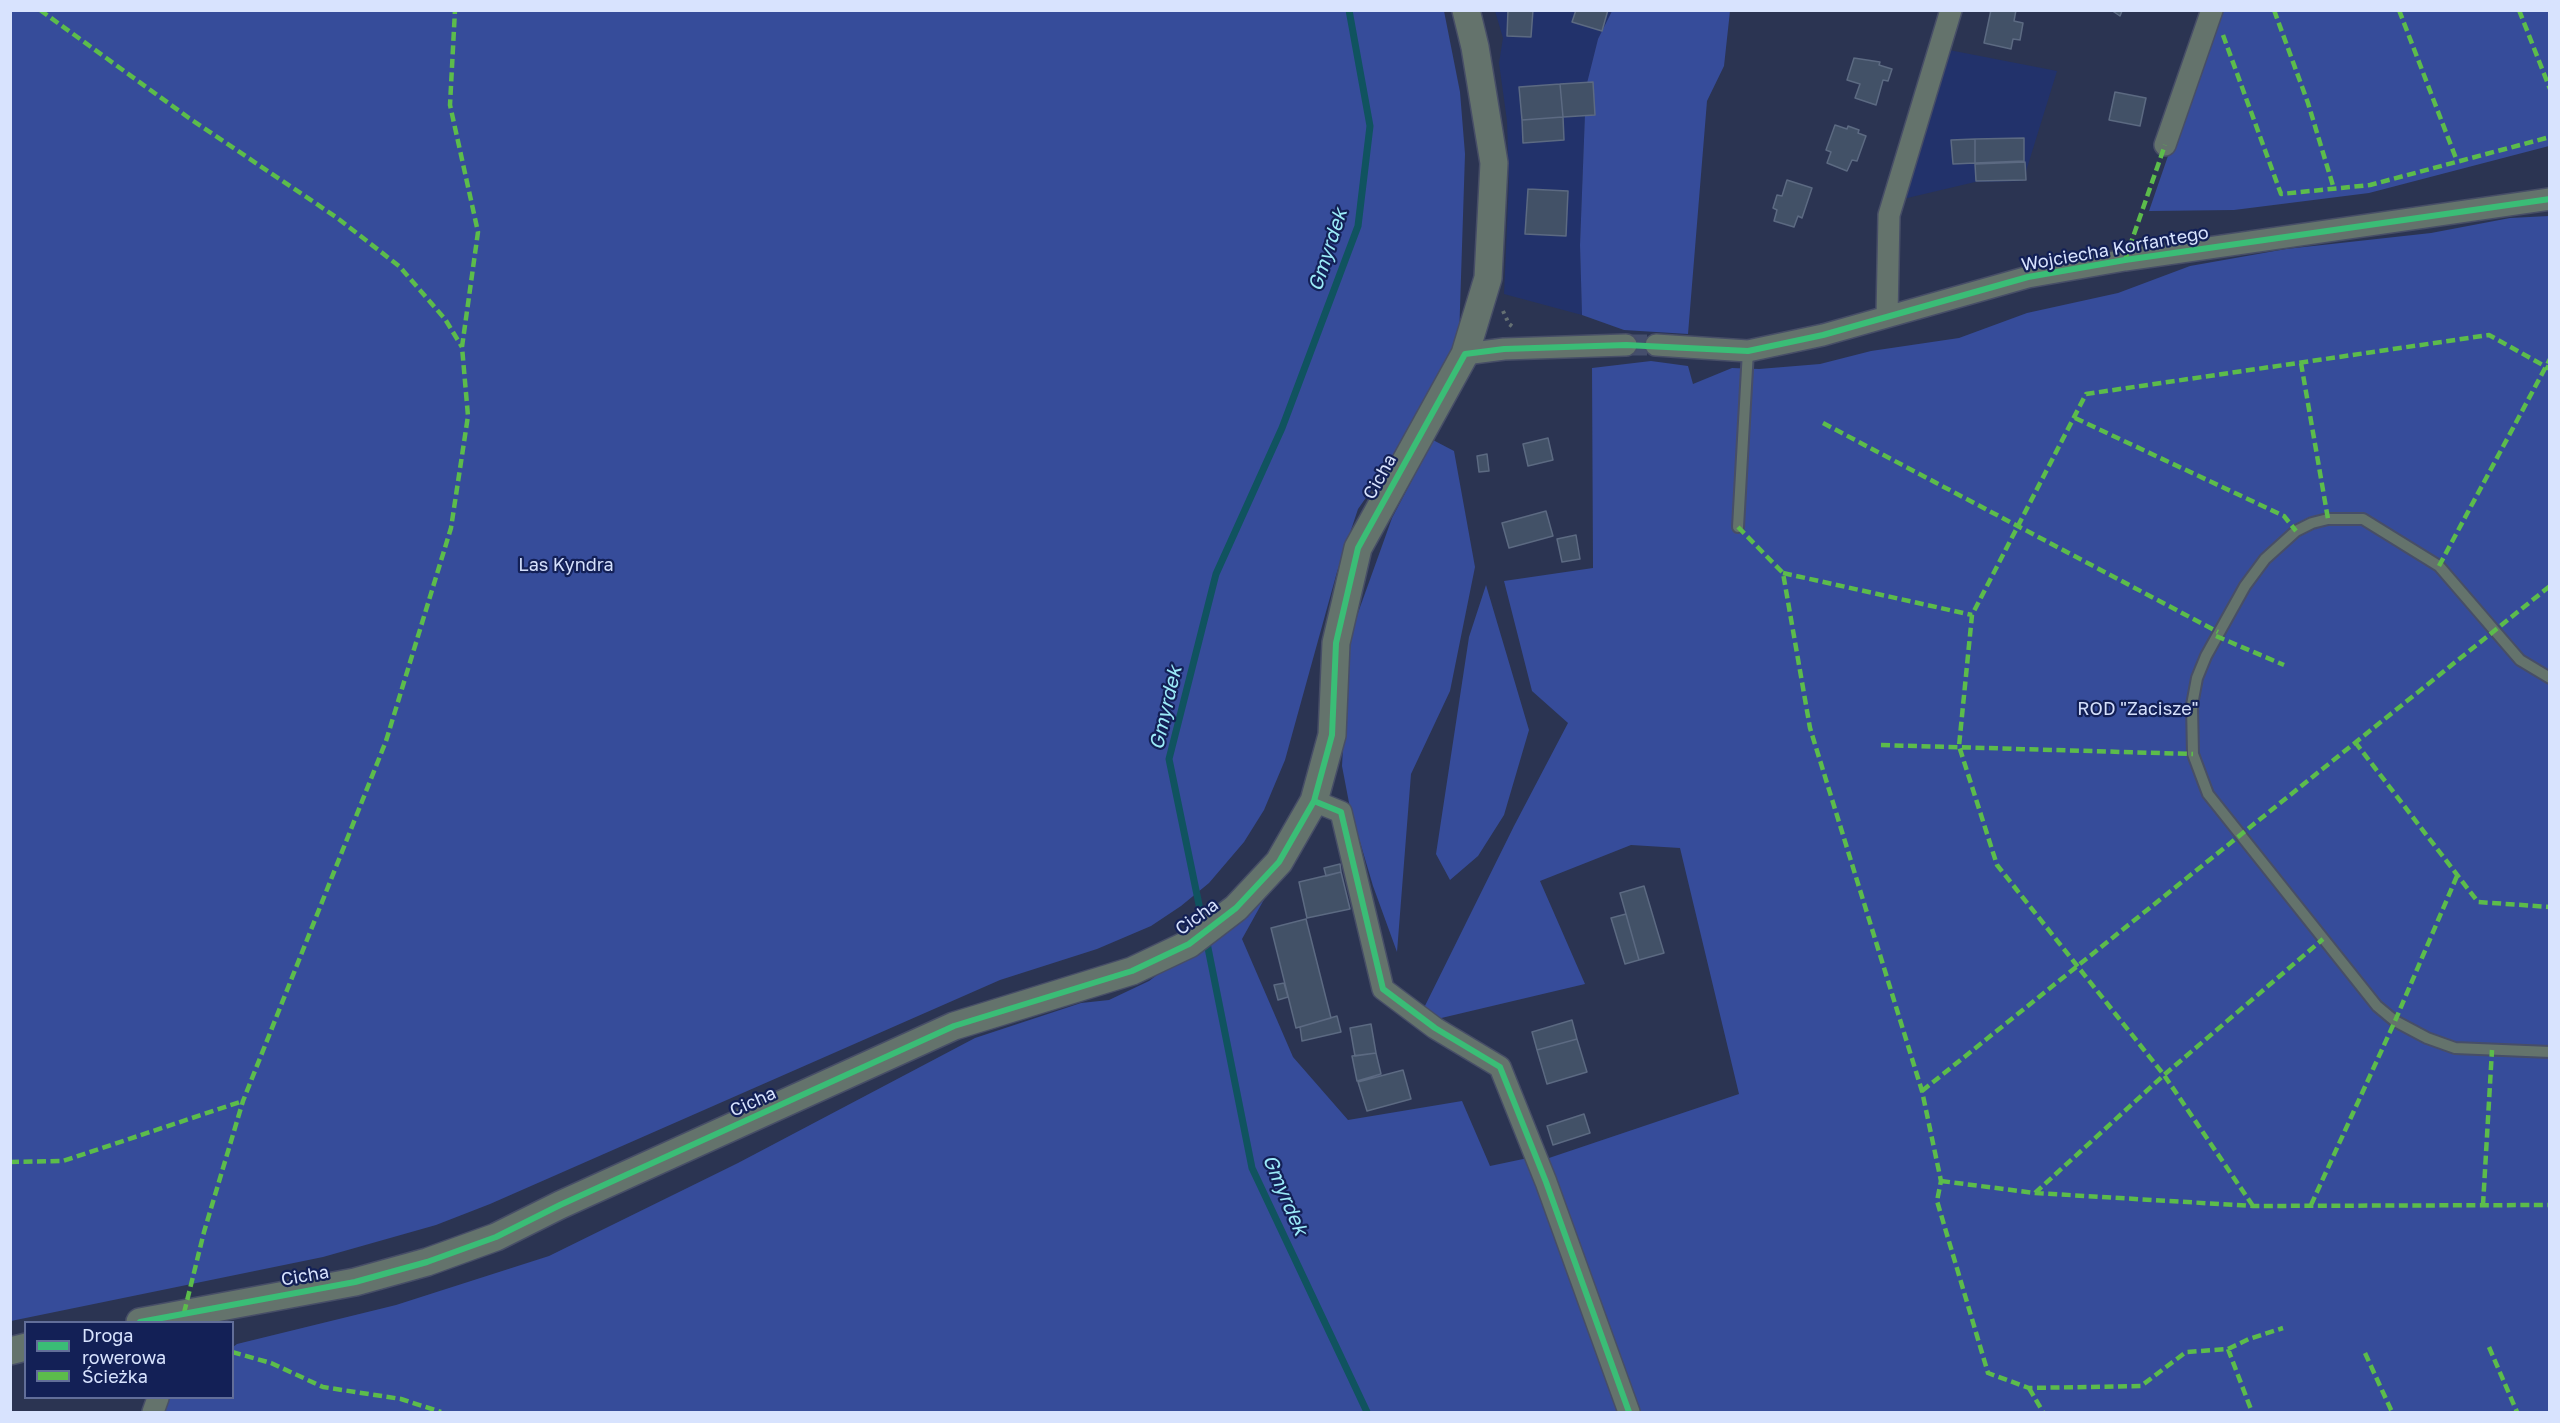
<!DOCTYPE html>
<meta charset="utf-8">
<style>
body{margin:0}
#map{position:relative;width:2560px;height:1423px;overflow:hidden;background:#2b3452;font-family:"Golos Text",sans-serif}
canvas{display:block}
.frame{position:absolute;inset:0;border:12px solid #d8e3fe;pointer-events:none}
.legend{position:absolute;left:24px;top:1321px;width:210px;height:78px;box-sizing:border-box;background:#132056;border:2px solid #626e99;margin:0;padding:8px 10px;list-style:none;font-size:18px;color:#d8e3fe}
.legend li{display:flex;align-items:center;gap:12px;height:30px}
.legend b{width:30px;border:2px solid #626e99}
</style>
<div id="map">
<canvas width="2560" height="1423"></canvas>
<div class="frame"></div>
<ul class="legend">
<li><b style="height:8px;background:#3abd76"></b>Droga rowerowa</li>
<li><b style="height:8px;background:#5cbc4b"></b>Ścieżka</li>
</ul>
</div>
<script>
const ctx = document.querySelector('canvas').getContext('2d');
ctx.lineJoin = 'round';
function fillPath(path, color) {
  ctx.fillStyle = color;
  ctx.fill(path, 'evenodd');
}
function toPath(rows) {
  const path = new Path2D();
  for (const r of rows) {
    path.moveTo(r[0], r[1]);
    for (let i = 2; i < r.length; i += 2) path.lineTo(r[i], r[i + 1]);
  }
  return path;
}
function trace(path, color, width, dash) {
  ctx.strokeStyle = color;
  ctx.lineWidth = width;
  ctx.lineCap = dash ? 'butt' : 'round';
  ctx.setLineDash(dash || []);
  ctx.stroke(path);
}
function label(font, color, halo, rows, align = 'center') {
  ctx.font = font + ' "Golos Text",sans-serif';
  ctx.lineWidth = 4.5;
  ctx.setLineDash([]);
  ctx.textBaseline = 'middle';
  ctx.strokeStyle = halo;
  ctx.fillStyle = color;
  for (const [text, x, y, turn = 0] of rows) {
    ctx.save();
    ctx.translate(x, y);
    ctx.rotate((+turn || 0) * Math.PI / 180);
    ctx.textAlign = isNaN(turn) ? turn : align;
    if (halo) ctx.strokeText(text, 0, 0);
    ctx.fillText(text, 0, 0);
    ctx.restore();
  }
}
fillPath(toPath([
 [1495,11,1612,11,1598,39,1586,87,1580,245,1582,315,1504,294,1509,182,1507,121,1499,63,1503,38],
 [1949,50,2057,71,2023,181,1975,182,1903,199]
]), '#22326b');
fillPath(toPath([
 [11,11,1444,11,1460,92,1465,154,1459,339,1413,431,1358,509,1337,572,1285,760,1264,810,1244,842,1209,883,1181,906,1151,926,1097,949,1000,980,490,1204,436,1225,323,1257,11,1321],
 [1612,11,1730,11,1724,66,1707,101,1688,334,1624,330,1582,315,1580,245,1586,87,1598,39],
 [2218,11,2549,11,2549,146,2369,193,2234,210,2149,211],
 [2549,216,2549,1412,1637,1412,1546,1159,1739,1094,1680,848,1631,845,1540,881,1585,984,1416,1024,1514,826,1568,723,1532,691,1504,581,1593,568,1592,368,1651,361,1688,366,1693,384,1732,368,1759,369,1820,364,1871,351,1959,338,2027,313,2118,293,2190,266,2286,249,2431,233,2510,218],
 [1433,440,1454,451,1475,567,1450,691,1411,774,1397,952,1373,886,1350,808,1342,766,1349,638,1392,518],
 [1486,585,1529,730,1504,815,1478,856,1450,880,1436,854,1469,637],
 [1281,869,1242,939,1293,1057,1348,1120,1462,1101,1490,1166,1528,1158,1619,1412,165,1412,169,1398,232,1398,233,1347,237,1344,396,1305,549,1256,738,1163,975,1038,1081,1003,1109,1000,1149,981,1232,919]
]), '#364c9a');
trace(toPath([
 [1203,924,1169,759,1216,574,1282,428,1358,226,1370,126,1349,10],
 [1206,938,1252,1168,1367,1412]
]), '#10535f', 7);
const building = toPath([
 [1508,10,1533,10,1531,37,1507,36,1508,10],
 [1576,10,1608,10,1602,31,1572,22,1576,10],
 [1991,10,2016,10,2014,21,2023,23,2020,40,2013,39,2011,49,1984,43,1991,10],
 [2111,10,2121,10,2122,11,2120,16,2111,10],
 [1854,58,1880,62,1879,65,1892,69,1888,81,1883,80,1876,105,1855,98,1860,84,1847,80,1854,58],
 [1593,82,1595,115,1563,117,1560,84,1593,82],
 [1560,84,1563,117,1522,120,1519,87,1560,84],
 [2115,92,2146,98,2140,126,2109,120,2115,92],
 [1563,117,1564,140,1523,143,1522,120,1563,117],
 [1835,125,1847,129,1848,126,1859,130,1858,133,1866,136,1857,161,1852,160,1847,171,1827,163,1831,152,1826,150,1835,125],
 [2024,138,2024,161,1975,163,1975,139,2024,138],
 [1975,139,1975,163,1953,164,1951,140,1975,139],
 [2025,162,2026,180,1976,181,1975,164,2025,162],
 [1787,180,1812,188,1802,218,1798,216,1794,227,1774,221,1777,210,1773,208,1777,195,1782,196,1787,180],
 [1528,189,1568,191,1566,236,1525,234,1528,189],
 [1548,438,1553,460,1528,466,1523,444,1548,438],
 [1487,454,1489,471,1479,472,1477,456,1487,454],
 [1546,511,1553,536,1509,548,1502,523,1546,511],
 [1576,535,1580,559,1562,562,1557,539,1576,535],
 [1340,864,1341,872,1326,876,1324,868,1340,864],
 [1341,872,1350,909,1307,918,1299,882,1341,872],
 [1644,886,1664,953,1639,960,1620,893,1644,886],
 [1626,914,1639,960,1625,964,1611,918,1626,914],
 [1306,919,1331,1018,1296,1028,1271,928,1306,919],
 [1284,983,1288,997,1278,1000,1274,985,1284,983],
 [1337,1016,1341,1032,1302,1041,1300,1027,1337,1016],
 [1572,1020,1577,1039,1537,1050,1532,1032,1572,1020],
 [1371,1024,1376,1053,1355,1056,1350,1028,1371,1024],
 [1577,1039,1587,1072,1547,1084,1537,1050,1577,1039],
 [1376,1053,1381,1074,1357,1081,1352,1056,1376,1053],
 [1403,1070,1411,1099,1367,1111,1358,1082,1403,1070],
 [1584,1114,1590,1133,1553,1145,1547,1126,1584,1114]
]);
fillPath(building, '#425167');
trace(building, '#5c6a82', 1.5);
trace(toPath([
 [1626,345,1656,345]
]), '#454e6c', 21, [21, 10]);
const service = toPath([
 [1738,527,1748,351],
 [2550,678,2520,660,2439,566,2363,519,2328,519,2312,523,2296,531,2265,559,2245,586,2206,656,2197,678,2192,705,2193,754,2208,794,2377,1006,2395,1021,2427,1038,2455,1048,2550,1052]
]);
const minor = toPath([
 [2165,145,2212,10],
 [1887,316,1889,215,1951,10],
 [1656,345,1748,351,1823,335,2028,277,2125,260,2550,199],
 [1465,354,1504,349,1626,345],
 [1314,801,1341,812,1383,989,1435,1028,1500,1067,1546,1182,1629,1412],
 [153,1412,158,1398]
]);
const tertiary = toPath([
 [140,1322,355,1282,427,1262,496,1237,560,1205,954,1026,1132,971,1189,944,1236,908,1279,862,1314,801,1332,735,1336,643,1358,548,1465,354,1488,278,1494,163,1475,47,1466,10],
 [10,1351,26,1347]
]);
trace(service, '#474e67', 14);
trace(minor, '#474e67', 24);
trace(tertiary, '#474e67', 30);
trace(toPath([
 [1503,311,1509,324,1513,327]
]), '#657073', 4, [3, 4.5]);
trace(service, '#64736c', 10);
trace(minor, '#64736c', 21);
trace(tertiary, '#64736c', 27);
trace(toPath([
 [40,10,189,118,336,217,399,266,445,319,462,347],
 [2274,10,2308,103,2334,189],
 [2399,10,2457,161],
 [2519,10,2550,89],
 [2223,35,2281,194,2370,185,2550,137],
 [2125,260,2165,145],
 [2301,363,2328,519],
 [2075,418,2284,516,2296,531],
 [1823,423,2218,632],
 [1738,527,1783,573,1810,728,1922,1091,1941,1181,1937,1201,1988,1373,2029,1388,2141,1386,2186,1352,2228,1349,2249,1339,2283,1328],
 [2439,566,2550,359],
 [1783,573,1972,615],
 [2216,636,2284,665],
 [2355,742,2478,902,2550,907],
 [1881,745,2193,754],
 [1922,1091,2550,586],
 [10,1162,63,1161,243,1101],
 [1941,1181,2035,1193,2253,1206,2550,1205],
 [2035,1193,2164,1075,2323,939],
 [2311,1205,2395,1021,2457,876],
 [2483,1205,2492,1050],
 [2253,1206,2164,1075,1997,865,1959,746,1972,615,2086,394,2489,335,2550,369],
 [184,1313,204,1232,243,1101,386,741,451,528,468,416,462,347,478,232,450,105,455,10],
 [2489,1347,2517,1412],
 [2228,1349,2252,1412],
 [232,1352,271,1363,323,1387,401,1399,441,1412],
 [2365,1353,2392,1412],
 [2029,1388,2043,1412]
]), '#5cbc4b', 4.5, [9, 4.5]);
trace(toPath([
 [1314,801,1341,812,1383,989,1435,1028,1500,1067,1546,1182,1629,1412],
 [140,1322,355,1282,427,1262,496,1237,560,1205,954,1026,1132,971,1189,944,1236,908,1279,862,1314,801,1332,735,1336,643,1358,548,1465,354,1504,349,1626,345,1748,351,1823,335,2028,277,2125,260,2550,199]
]), '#3abd76', 6);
label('18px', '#d8e3fe', '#132056', [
 ["Wojciecha Korfantego",2115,249,-10],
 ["Cicha",1380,477,-61],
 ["Cicha",1197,917,-36],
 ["Cicha",753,1102,-24],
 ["Cicha",305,1276,-10]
]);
label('18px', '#d5e0fc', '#132056', [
 ["Las Kyndra",566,565],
 ["ROD \"Zacisze\"",2138,709]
]);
label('italic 20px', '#9bebf8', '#132056', [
 ["Gmyrdek",1328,250,-72],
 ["Gmyrdek",1166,708,-77],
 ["Gmyrdek",1285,1195,67]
]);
</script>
